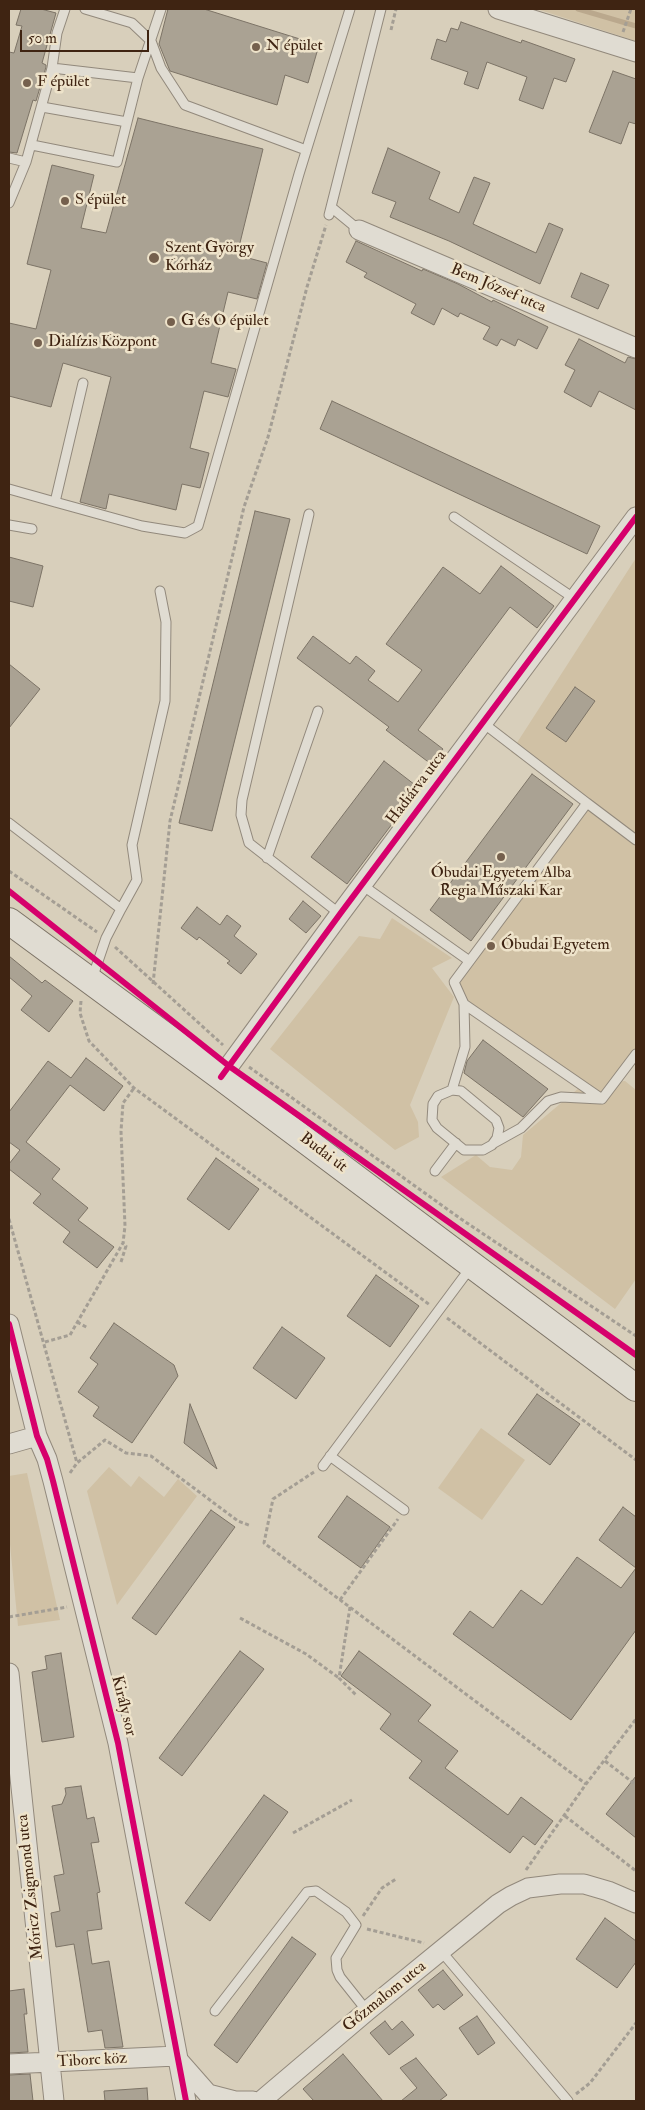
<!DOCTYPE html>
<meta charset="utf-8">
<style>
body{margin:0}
#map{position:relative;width:645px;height:2110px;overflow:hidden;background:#d8cfbb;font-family:"IM FELL Double Pica",serif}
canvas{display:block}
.frame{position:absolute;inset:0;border:10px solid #3f2412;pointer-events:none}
.scale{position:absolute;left:20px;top:30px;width:129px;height:22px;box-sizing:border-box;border:2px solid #3f2412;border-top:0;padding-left:6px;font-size:15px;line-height:18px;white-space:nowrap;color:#3f2412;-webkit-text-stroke:4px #eee3ca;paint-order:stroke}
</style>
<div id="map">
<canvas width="645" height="2110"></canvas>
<div class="frame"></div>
<div class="scale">50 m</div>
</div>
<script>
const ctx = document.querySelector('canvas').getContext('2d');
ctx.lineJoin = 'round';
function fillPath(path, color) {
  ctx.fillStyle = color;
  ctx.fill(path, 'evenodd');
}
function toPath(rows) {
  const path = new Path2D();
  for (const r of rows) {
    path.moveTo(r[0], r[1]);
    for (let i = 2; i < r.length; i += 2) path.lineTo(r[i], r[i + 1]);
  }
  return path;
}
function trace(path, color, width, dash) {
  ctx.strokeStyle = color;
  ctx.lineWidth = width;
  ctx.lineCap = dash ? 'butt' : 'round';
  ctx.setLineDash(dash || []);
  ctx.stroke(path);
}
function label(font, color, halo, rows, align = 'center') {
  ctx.font = font + ' "IM FELL Double Pica",serif';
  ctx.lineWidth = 5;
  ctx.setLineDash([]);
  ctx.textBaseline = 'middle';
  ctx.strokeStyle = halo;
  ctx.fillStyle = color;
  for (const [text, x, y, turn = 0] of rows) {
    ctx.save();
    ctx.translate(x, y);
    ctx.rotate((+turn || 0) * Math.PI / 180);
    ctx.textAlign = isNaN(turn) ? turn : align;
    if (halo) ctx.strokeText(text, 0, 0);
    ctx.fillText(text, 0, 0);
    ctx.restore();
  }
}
fillPath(toPath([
 [537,9,636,9,636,41],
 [636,558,636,1054,615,1082,625,1081,636,1090,636,1279,615,1309,441,1177,476,1155,490,1167,512,1170,521,1157,523,1135,579,1088,464,1004,454,982,587,802,511,752],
 [392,918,452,958,432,968,454,997,410,1105,418,1122,419,1137,395,1150,270,1049,359,936,380,939],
 [481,1428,525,1460,482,1520,438,1488],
 [109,1467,131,1487,139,1476,164,1497,178,1479,197,1496,117,1605,87,1491],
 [27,1473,60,1620,18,1626,9,1534,9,1476]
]), '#d0c1a5');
trace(toPath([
 [578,9,636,26]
]), '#baa88d', 5);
const building = toPath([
 [21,9,41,9,56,13,42,63,46,65,46,67,36,101,33,100,17,153,9,152,9,52,14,53,22,26,16,25,21,9],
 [168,9,204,9,319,45,308,83,285,75,277,105,170,71,159,44,168,9],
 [461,22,521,43,522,40,575,59,566,82,554,78,543,109,519,100,527,77,487,62,478,89,464,84,468,72,431,59,437,39,446,42,451,28,458,30,461,22],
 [613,71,636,79,636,124,629,122,621,144,589,132,613,71],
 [138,118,263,149,237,255,267,263,257,299,228,292,211,363,236,369,228,397,204,391,190,448,209,453,200,488,182,484,176,510,109,494,106,509,80,502,111,377,63,363,51,407,9,396,9,323,36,329,51,270,27,264,52,165,94,175,81,228,106,233,138,118],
 [388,148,440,172,429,199,459,213,474,177,490,183,473,224,536,253,549,223,563,229,540,284,449,241,390,217,396,202,372,193,388,148],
 [356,241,422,271,423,269,458,284,492,302,493,300,548,327,537,349,518,339,515,346,501,339,497,346,483,339,490,327,460,313,458,317,442,308,434,325,411,313,416,304,364,277,367,273,346,262,356,241],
 [581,273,609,285,598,309,571,297,581,273],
 [579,339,625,363,628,357,636,359,636,410,599,391,591,407,564,392,575,370,565,365,579,339],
 [332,401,600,526,587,554,320,429,332,401],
 [255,511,290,519,212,831,179,823,255,511],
 [9,557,43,566,33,607,9,601,9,557],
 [501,566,554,606,537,628,510,607,418,730,443,749,431,764,386,730,389,727,297,658,313,636,350,664,356,656,375,671,368,680,398,702,422,670,386,644,443,567,480,594,501,566],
 [9,664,40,689,9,728,9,664],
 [575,687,595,701,566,742,546,728,575,687],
 [384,761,419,788,347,884,311,857,384,761],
 [532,774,573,804,471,941,430,910,532,774],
 [303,901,321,916,306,933,289,919,303,901],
 [197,907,220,925,227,915,241,926,234,936,257,954,241,974,227,963,230,961,199,937,197,940,181,928,197,907],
 [9,956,42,983,45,980,73,1001,49,1032,21,1010,32,996,9,977,9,956],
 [483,1040,548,1089,523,1117,464,1073,467,1061,483,1040],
 [86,1058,123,1086,104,1111,70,1085,26,1142,60,1169,52,1179,88,1208,78,1220,114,1247,97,1268,63,1242,70,1232,33,1203,41,1194,9,1169,9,1164,20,1150,9,1142,9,1112,48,1061,71,1078,86,1058],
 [216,1158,259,1189,229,1230,187,1199,216,1158],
 [376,1275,419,1306,390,1347,347,1316,376,1275],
 [114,1323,174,1365,178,1376,132,1443,93,1416,99,1407,78,1392,98,1364,90,1358,114,1323],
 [282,1327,325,1358,296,1399,253,1368,282,1327],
 [537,1394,580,1424,550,1465,508,1434,537,1394],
 [190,1404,217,1469,184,1443,190,1404],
 [347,1496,390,1527,361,1568,318,1537,347,1496],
 [623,1507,636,1517,636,1630,571,1720,453,1634,470,1611,493,1628,521,1590,542,1605,577,1557,621,1588,636,1568,599,1540,623,1507],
 [211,1510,235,1527,156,1635,132,1618,211,1510],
 [240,1651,264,1669,182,1776,159,1758,240,1651],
 [359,1651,431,1705,418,1721,458,1751,445,1768,508,1815,521,1797,553,1821,535,1845,523,1836,510,1853,409,1778,422,1761,380,1729,391,1714,341,1676,359,1651],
 [61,1653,74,1737,42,1742,32,1672,47,1669,45,1656,61,1653],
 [636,1776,636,1838,606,1814,636,1776],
 [81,1786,87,1819,94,1817,99,1842,91,1843,100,1892,97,1893,102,1929,87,1931,92,1964,109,1961,123,2047,105,2048,102,2030,88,2032,74,1944,56,1947,51,1913,60,1911,54,1876,64,1874,52,1806,62,1804,66,1794,65,1788,81,1786],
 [264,1795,288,1812,210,1921,185,1903,264,1795],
 [605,1918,636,1941,636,1962,617,1988,576,1959,605,1918],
 [292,1937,316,1954,237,2063,214,2045,292,1937],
 [443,1970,463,1995,444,2010,438,2004,433,2008,418,1990,443,1970],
 [24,1989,27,2014,24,2014,28,2052,9,2053,9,1991,24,1989],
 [477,2016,495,2043,478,2055,459,2028,477,2016],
 [385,2021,392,2030,402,2021,414,2035,389,2055,370,2033,385,2021],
 [343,2054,383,2101,314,2101,303,2089,343,2054],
 [416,2058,447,2095,439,2101,401,2101,417,2088,400,2068,416,2058],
 [30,2074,33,2101,9,2101,9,2075,30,2074],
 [147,2088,148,2101,105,2101,104,2091,147,2088]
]);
fillPath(building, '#aaa293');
trace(building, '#7c7366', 1);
const lane = toPath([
 [85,9,132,23,151,41,161,68,185,105,306,150],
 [52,68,138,78],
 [42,107,127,122],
 [32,145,117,162,138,78,161,9],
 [9,158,26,162,52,68,57,33,65,9],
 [9,203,26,162],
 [331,207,359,230],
 [329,215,381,9],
 [83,383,55,502,142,526,185,533,198,526,299,174,350,9],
 [9,489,55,502],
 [309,514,242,800,241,815,249,843,340,914],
 [454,517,575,599],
 [9,525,32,529],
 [483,723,587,803],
 [9,823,121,909,106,938,92,979],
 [636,840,587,803,454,982,464,1004,602,1099,636,1054],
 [267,858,318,711],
 [362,885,468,960],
 [121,909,137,880,132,845,165,701,166,622,160,591],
 [452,1090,461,1091,496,1120,499,1128,497,1138,492,1145,483,1150,464,1150,437,1128,432,1120,433,1104,438,1096,452,1090],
 [452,1090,465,1047,464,1004],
 [494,1143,521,1128,548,1101,561,1097,600,1099],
 [435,1171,456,1143],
 [330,1456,404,1510],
 [323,1466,471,1267],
 [441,1951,568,2101],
 [215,2011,307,1892,316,1891,346,1912,356,1925,336,1958,337,1970,340,1977,367,2011]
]);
const street = toPath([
 [498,9,636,52],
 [359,230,636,348],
 [221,1077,340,914,636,517],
 [9,1324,37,1436,47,1459,53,1481,118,1743,186,2101],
 [9,1444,37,1436],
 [9,1673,54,2101],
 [179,2061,208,2094,235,2101,253,2101],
 [9,2064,176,2056],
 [261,2101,367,2011,498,1904,511,1896,528,1888,560,1884,584,1884,608,1891,636,1903]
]);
const secondary = toPath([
 [9,921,221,1077,636,1388]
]);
trace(lane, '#92897c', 11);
trace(street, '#92897c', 21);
trace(secondary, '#7c7366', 28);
trace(toPath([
 [391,30,396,9],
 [623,32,631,9],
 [9,871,97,932],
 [115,947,223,1045],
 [153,984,170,821,244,507,268,437,307,287,326,225],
 [81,1001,80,1013,89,1041,134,1088,430,1305],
 [249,1067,461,1219,636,1336],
 [9,1219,77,1463],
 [121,1262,126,1246,123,1243],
 [447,1318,636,1460],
 [77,1322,88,1328],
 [45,1342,70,1335,123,1243,125,1226,121,1131,123,1103,134,1088],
 [314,1472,273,1499,264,1543,586,1784],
 [70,1473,77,1463,105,1440,126,1453,151,1456,238,1521,251,1526],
 [340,1600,398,1519],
 [350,1607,339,1678,357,1696],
 [9,1617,67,1607],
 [240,1618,306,1654,339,1678],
 [605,1761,636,1785],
 [565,1816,636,1871],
 [293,1833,352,1800],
 [526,1870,586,1784,636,1719],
 [363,1916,382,1888,396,1879],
 [367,1929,424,1943],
 [576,2094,590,2083,636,2023]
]), '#a49e94', 3, [4, 2.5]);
trace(lane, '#e0dcd2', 9);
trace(street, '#e0dcd2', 19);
trace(secondary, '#e0dcd2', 26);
trace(toPath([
 [9,891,229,1066,636,1355],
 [221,1077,340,914,636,517],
 [9,1324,37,1436,47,1459,53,1481,118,1743,186,2101]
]), '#d6006c', 6);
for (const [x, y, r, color] of [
 [256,47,5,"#75604d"],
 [27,83,5,"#75604d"],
 [65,201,5,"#75604d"],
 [154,258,6,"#75604d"],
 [171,322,5,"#75604d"],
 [38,343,5,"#75604d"],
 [501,857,5,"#75604d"],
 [491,946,5,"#75604d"]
]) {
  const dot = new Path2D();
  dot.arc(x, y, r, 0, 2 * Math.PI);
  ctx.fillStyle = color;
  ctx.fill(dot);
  trace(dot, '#eee3ca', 2);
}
label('16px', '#3f2412', '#eee3ca', [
 ["N épület",266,47],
 ["F épület",37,83],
 ["S épület",75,201],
 ["Szent György",165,249],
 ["Kórház",165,267],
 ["G és O épület",181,322],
 ["Dialízis Központ",48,343],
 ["Óbudai Egyetem Alba",501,874,"center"],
 ["Regia Műszaki Kar",501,892,"center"],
 ["Óbudai Egyetem",501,946]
], 'left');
label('16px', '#3f2412', '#eee3ca', [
 ["Bem József utca",498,289,23],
 ["Hadiárva utca",417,788,-53],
 ["Budai út",323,1153,37],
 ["Király sor",123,1706,76],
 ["Móricz Zsigmond utca",31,1887,-96],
 ["Gőzmalom utca",385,1997,-39],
 ["Tiborc köz",92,2061,-3]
]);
</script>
